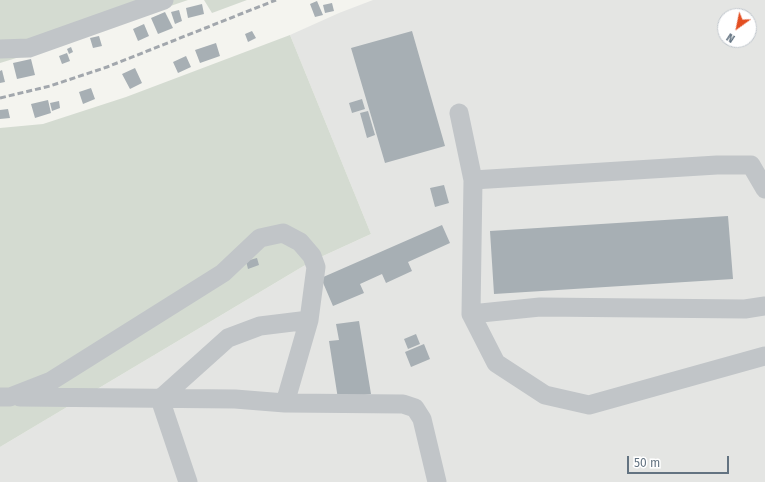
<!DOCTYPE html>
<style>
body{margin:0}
#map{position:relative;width:765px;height:482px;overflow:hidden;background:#f4f4ef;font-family:"Fira Sans",sans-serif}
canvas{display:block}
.north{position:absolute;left:717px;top:8px;width:40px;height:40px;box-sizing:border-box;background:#fff;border:1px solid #c1c7cd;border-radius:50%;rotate:213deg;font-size:11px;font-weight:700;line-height:16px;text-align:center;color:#637381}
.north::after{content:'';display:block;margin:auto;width:14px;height:18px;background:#e34e21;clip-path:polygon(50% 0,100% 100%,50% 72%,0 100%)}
.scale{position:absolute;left:627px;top:456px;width:102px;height:18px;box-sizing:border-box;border:2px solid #637381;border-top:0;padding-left:5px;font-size:12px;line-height:14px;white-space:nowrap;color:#637381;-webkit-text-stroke:3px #fff;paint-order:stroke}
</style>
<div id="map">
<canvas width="765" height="482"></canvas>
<div class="north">N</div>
<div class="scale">50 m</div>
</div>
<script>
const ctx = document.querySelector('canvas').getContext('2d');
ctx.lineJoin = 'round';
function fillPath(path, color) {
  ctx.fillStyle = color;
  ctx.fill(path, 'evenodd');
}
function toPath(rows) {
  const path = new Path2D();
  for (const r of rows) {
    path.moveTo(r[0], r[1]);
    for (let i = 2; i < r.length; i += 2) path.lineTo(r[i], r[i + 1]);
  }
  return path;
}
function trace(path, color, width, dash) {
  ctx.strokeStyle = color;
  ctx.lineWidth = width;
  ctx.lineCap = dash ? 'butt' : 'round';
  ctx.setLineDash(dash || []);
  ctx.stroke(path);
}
fillPath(toPath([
 [373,0,765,0,765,482,0,482,0,447,312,261,371,234,290,35,339,13],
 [725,16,749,16,749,40,725,40]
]), '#e4e5e3');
fillPath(toPath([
 [0,0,188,0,36,52,0,63],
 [204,0,247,0,212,13],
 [290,35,371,234,312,261,0,447,0,128,43,124,126,97]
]), '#d4dbd1');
fillPath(toPath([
 [317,1,323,15,315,17,310,4],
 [332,3,334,11,325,13,323,5],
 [202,4,204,14,188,18,186,8],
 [179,10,182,21,175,24,171,12],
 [165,12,173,28,158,34,151,18],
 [144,24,149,36,138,41,133,29],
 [252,31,256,38,248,42,245,34],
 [412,31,445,146,385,163,351,48],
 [99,36,102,46,93,48,90,38],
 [216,43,220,56,200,63,195,50],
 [71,47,73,52,69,54,67,49],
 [67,53,70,61,62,64,59,56],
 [186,56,191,67,178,73,173,62],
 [31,59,35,75,17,79,13,63],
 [135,68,142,83,130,89,122,74],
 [2,70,5,82,0,83,0,71],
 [91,88,95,99,83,104,79,92],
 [362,99,365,109,352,113,349,103],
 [48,100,51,113,35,118,31,104],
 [59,101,60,108,52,111,50,103],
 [8,109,10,118,0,119,0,110],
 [368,111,375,135,367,138,360,113],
 [444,185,449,203,435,207,430,188],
 [728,216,733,279,494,294,490,231],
 [442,225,450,243,408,262,412,271,386,283,382,274,360,284,364,293,333,306,321,278],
 [257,258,259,265,248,269,246,261],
 [359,321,371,394,338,399,329,341,339,340,336,324],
 [416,334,420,344,408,349,404,339],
 [424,344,430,359,411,367,405,352]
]), '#a7afb4');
trace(toPath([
 [0,49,29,48,164,0],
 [459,113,473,180,471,314],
 [473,180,717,165,751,165,765,189],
 [765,306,745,309,540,307,471,314,496,363,545,395,589,405,765,356],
 [0,397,10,397,51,381,223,273,260,238,283,233,300,242,312,256,316,267,309,320,285,403,403,404,415,408,422,419,437,482],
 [20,397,235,399,285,403],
 [188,482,160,399,228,338,260,326,309,320]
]), '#c1c5c8', 19);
trace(toPath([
 [0,98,50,86,107,67,276,0]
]), '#a2a7ad', 3, [6, 3]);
</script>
